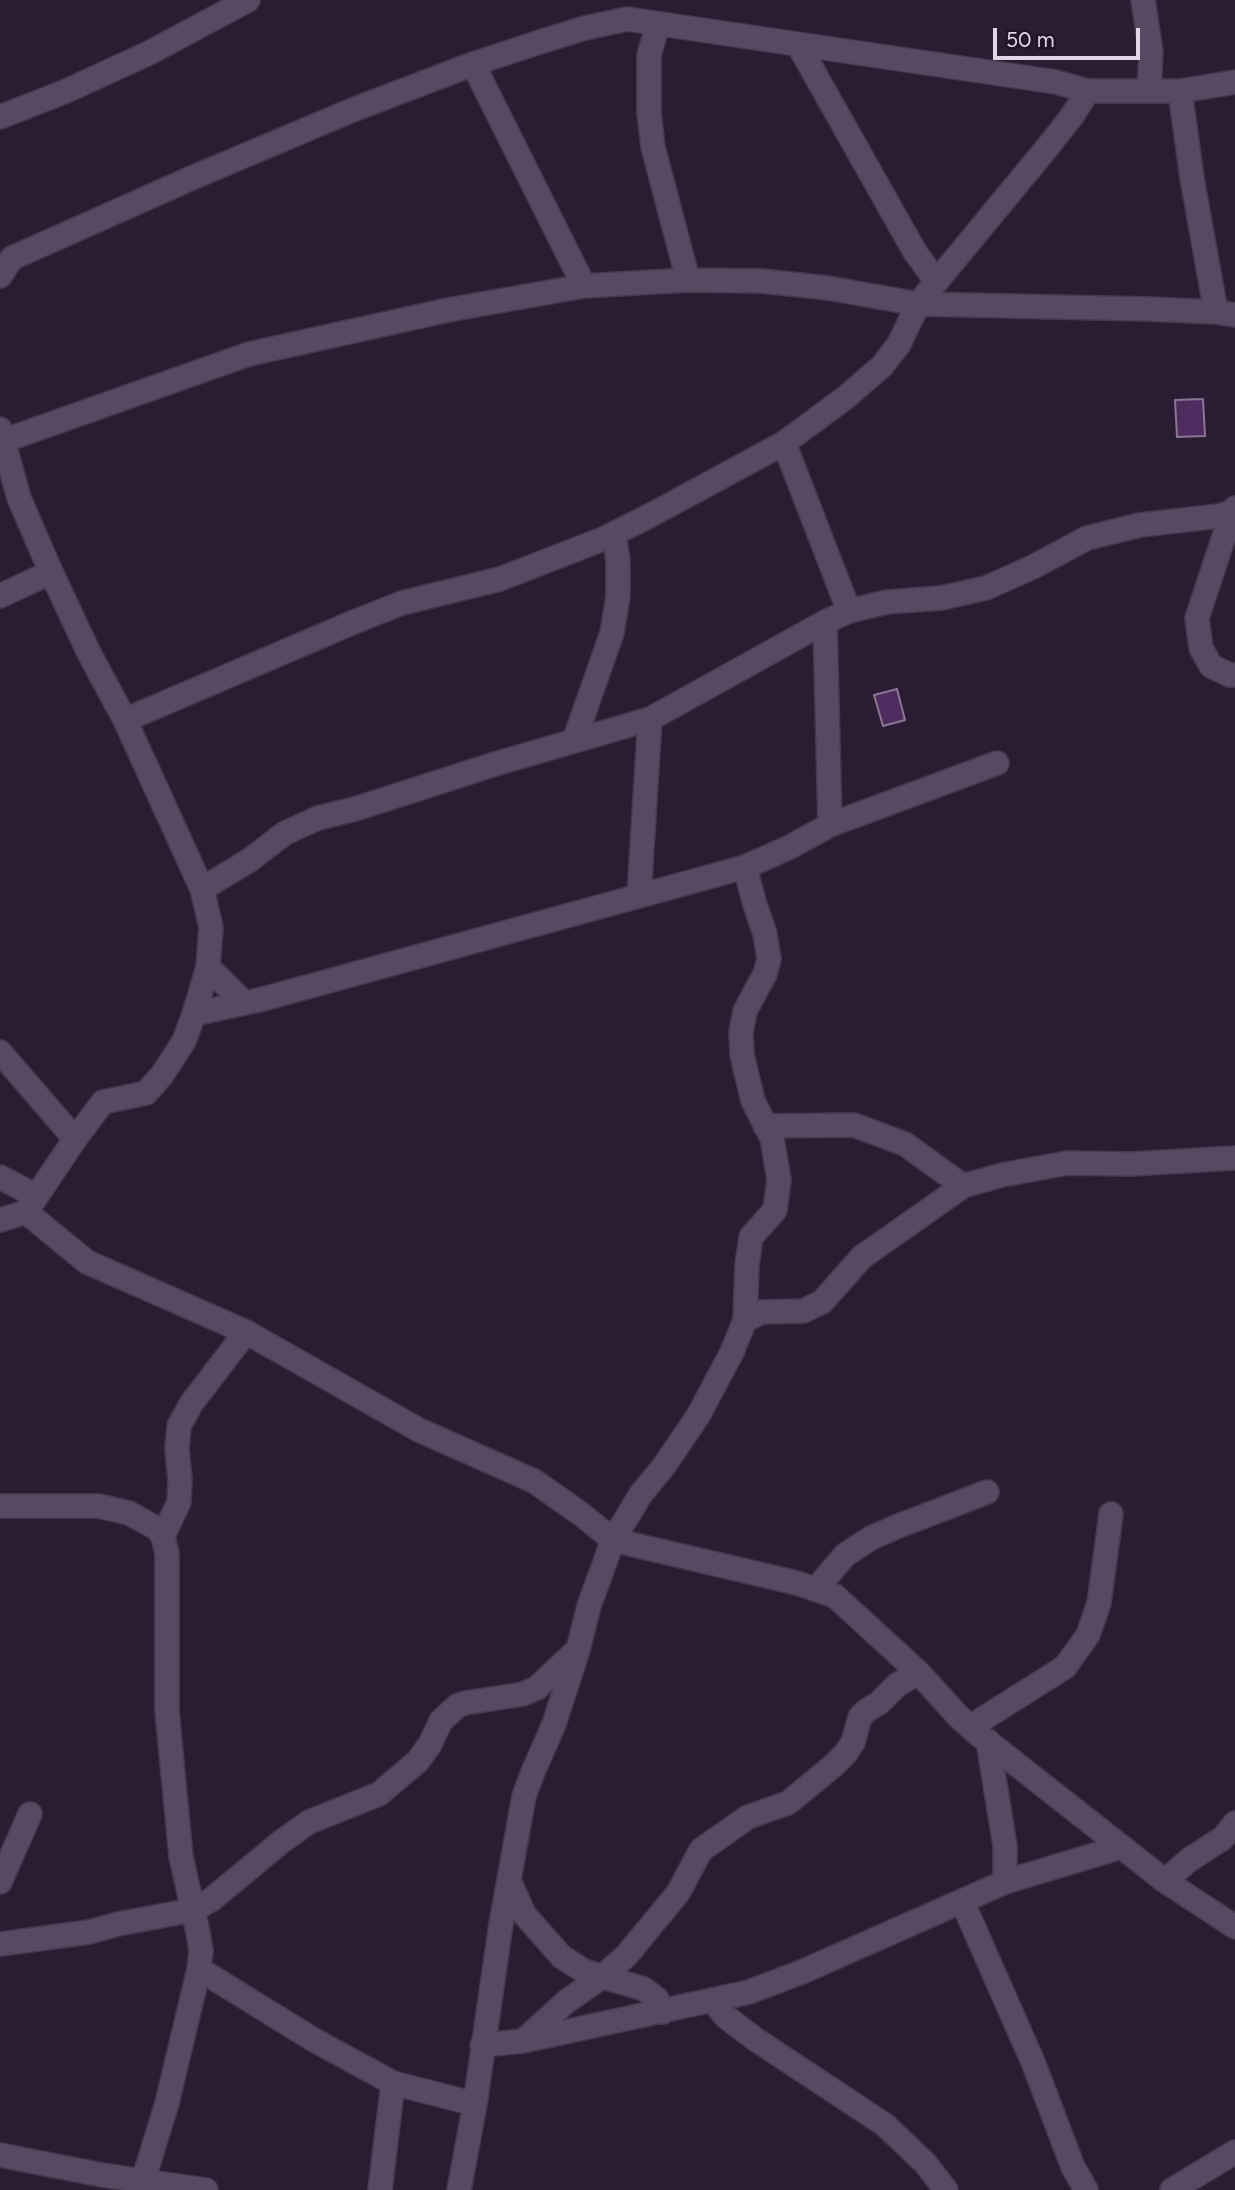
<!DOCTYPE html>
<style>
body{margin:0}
#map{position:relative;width:1235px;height:2190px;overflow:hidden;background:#2c1c33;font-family:Figtree,sans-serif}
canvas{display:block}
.scale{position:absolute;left:993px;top:28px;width:147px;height:32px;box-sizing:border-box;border:4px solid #e0d6e6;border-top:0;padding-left:9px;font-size:21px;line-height:24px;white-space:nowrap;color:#e0d6e6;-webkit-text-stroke:5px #221329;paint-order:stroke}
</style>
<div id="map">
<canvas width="1235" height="2190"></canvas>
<div class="scale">50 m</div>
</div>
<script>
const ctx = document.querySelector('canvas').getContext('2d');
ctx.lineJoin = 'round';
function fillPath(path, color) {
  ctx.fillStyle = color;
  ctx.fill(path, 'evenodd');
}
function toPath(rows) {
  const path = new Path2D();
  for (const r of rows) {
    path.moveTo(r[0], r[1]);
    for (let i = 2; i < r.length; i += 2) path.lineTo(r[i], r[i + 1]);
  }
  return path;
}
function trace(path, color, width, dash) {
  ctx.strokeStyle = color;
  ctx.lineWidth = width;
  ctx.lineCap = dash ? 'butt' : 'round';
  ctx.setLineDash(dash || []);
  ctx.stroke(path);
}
const building = toPath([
 [1203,399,1205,436,1177,437,1175,400,1203,399],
 [897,689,905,720,883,726,874,695,897,689]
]);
fillPath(building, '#4f2c60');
trace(building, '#897793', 2);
const street = toPath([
 [1143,0,1151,52,1149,90],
 [658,24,649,55,649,113,653,147,688,280],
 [799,46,915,252,936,281],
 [473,64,584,286],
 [1180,91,1192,178,1216,312],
 [0,117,64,92,149,53,248,0],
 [0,276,12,258,194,177,355,109,473,64,543,41,585,28,627,19,1056,82,1088,91,1180,91,1235,82],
 [0,429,19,498,51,572,89,653,125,720,202,889,211,927,208,967,194,1014,184,1041,162,1075,146,1093,103,1102,75,1139,26,1212,0,1220],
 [3,441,249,354,448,310,584,286,688,280,762,281,828,288,918,304,1148,309,1216,312,1235,315],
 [784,443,849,611],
 [1232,512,1197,618,1201,648,1211,666,1230,675,1235,675],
 [0,596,51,572],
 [825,622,830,825],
 [125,720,354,622,402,603,500,579,603,539,651,515,784,443,845,398,882,366,899,344,918,304,1046,149,1072,116,1088,91],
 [574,741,612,633,618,596,618,561,614,534],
 [202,889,250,860,285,833,318,818,355,809,495,764,650,719,825,622,849,611,887,602,941,598,986,588,1035,566,1087,538,1140,525,1219,516,1232,512,1235,508],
 [639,895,650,719],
 [208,967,244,1003],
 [194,1014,263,999,745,867,788,848,830,825,997,763],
 [0,1052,75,1139],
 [765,1126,854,1125,905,1144,963,1186],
 [0,1177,36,1196],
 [26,1212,87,1262,246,1332,419,1430,534,1481,581,1514,613,1540,797,1583,835,1596,919,1673,958,1716,978,1734,1165,1881,1235,1927],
 [745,1320,762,1312,803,1311,822,1302,862,1257,963,1186,1002,1175,1067,1163,1131,1164,1235,1158],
 [0,1506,99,1506,129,1513,156,1528,163,1536,167,1554,167,1711,181,1857,198,1932,201,1951,199,1969,167,2103,143,2181],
 [163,1536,179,1502,180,1481,177,1449,179,1426,191,1404,246,1332],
 [817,1588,845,1555,871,1538,896,1527,987,1492],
 [970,1727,1065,1667,1088,1635,1099,1603,1111,1514],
 [988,1741,1005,1846,1005,1882],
 [509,1880,524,1914,562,1957,584,1971,644,1989,657,1999,663,2012],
 [1165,1881,1189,1860,1223,1838,1235,1823],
 [0,1882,30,1814],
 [962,1901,1033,2062,1073,2167,1086,2190],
 [0,1944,89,1932,118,1924,193,1910,211,1900,281,1842,309,1822,379,1794,418,1761,430,1744,441,1721,457,1706,465,1703,523,1694,537,1688,575,1652],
 [199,1969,314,2040,393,2083,475,2104],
 [712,2000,726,2017,755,2039,885,2125,925,2163,946,2190],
 [523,2041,567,2001,603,1976,626,1956,678,1893,701,1850,748,1817,788,1803,834,1765,846,1753,853,1742,860,1717,866,1711,879,1703,898,1684,919,1673],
 [482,2045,523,2041,749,1992,804,1971,1005,1882,1121,1847],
 [0,2155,102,2175,206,2190],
 [380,2190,393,2083],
 [459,2190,475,2104,501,1924,524,1796,533,1772,554,1724,578,1650,589,1606,613,1540,641,1494,664,1466,698,1416,732,1352,745,1320,747,1265,751,1237,775,1210,779,1180,772,1138,753,1101,742,1055,741,1032,745,1011,765,974,769,959,765,934,755,905,745,867],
 [1172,2190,1235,2152]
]);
trace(street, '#45384c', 26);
trace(street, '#594862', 23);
</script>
